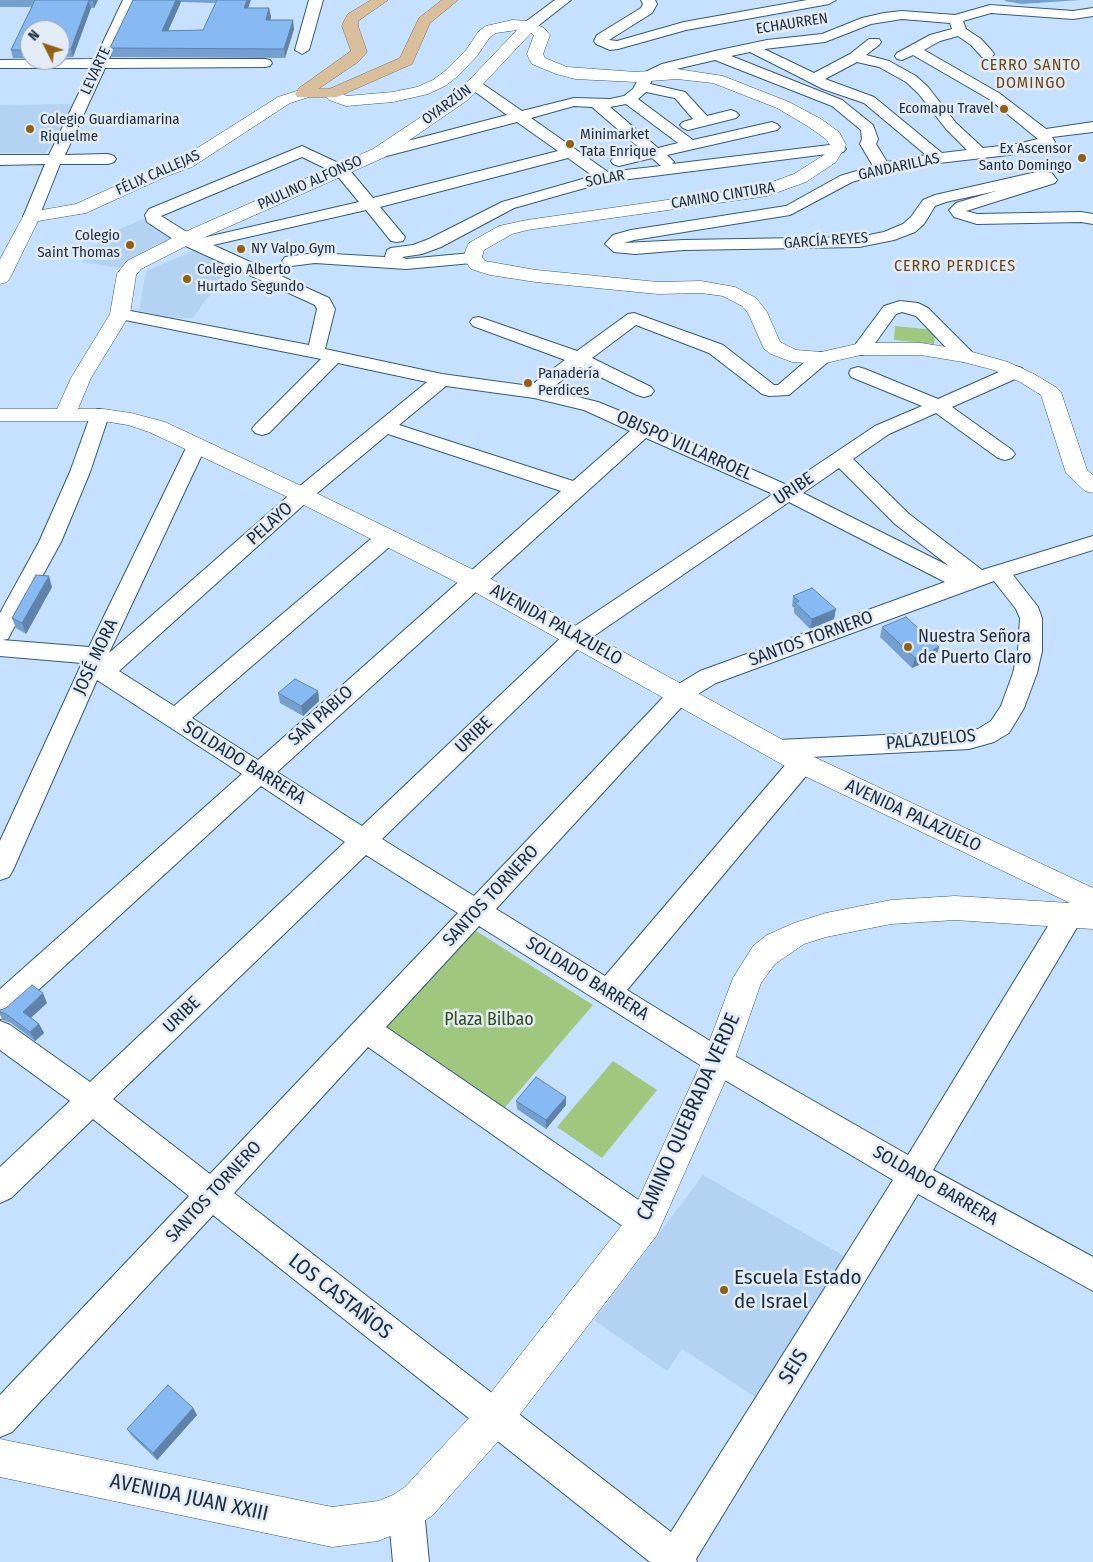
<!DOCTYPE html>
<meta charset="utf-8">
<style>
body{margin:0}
#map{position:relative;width:1093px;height:1562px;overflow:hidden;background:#c6e1ff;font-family:"Fira Sans Condensed",sans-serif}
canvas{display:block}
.north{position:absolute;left:20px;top:20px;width:50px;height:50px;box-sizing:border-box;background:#e3ecf6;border:1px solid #93a0ad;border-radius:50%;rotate:311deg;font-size:14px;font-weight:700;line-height:20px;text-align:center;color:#1c2d40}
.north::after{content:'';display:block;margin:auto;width:18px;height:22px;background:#926011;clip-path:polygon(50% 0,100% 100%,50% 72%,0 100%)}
</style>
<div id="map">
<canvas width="1093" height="1562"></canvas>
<div class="north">N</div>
</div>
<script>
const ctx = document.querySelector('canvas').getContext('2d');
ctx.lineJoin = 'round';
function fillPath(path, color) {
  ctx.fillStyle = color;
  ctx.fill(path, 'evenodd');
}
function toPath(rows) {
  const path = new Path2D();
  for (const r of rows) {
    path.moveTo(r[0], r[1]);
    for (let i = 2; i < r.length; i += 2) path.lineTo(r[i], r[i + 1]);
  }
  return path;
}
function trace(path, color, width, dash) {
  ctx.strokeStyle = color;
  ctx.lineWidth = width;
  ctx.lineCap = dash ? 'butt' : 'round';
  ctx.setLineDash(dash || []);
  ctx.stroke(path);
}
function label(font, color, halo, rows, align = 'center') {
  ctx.font = font + ' "Fira Sans Condensed",sans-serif';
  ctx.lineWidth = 5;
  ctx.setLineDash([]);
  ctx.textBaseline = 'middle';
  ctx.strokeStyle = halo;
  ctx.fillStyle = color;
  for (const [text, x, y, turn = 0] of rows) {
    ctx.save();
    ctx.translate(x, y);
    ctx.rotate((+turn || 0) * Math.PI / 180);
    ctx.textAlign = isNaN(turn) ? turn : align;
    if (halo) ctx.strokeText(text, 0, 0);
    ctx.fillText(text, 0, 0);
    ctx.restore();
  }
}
fillPath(toPath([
 [73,104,46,153,0,153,0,105],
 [147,217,176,238,119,268,82,262,89,251,111,233],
 [200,248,242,268,207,298,193,318,171,318,139,311,146,271],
 [703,1175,851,1260,761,1401,682,1349,667,1371,594,1320]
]), '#b4d2f2');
fillPath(toPath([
 [895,326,935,330,934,344,894,340],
 [473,929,593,1005,501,1112,379,1028],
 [613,1061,657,1090,602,1158,557,1127]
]), '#9fc77e');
const street = toPath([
 [123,0,137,0,109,59,265,59,270,60,272,63,270,66,265,67,105,68,65,155,108,154,114,156,116,159,114,162,108,164,60,164,39,217,37,221,31,222,25,221,23,217,45,164,0,165,0,155,49,155,91,68,0,68,0,60,95,59,123,0],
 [309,0,323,0,309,50,302,54,295,50,309,0],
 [555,0,571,0,534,29,524,29,522,26,524,23,555,0],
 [641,0,655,0,657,4,652,13,609,40,617,41,684,22,807,0,836,0,829,4,686,30,618,49,610,50,596,44,594,41,597,35,641,8,643,4,641,0],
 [990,5,1073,11,1093,8,1093,16,1073,19,991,13,963,21,966,29,981,39,992,51,994,54,992,57,982,57,971,45,958,36,940,41,924,50,999,93,1046,129,1093,122,1093,132,1052,137,1055,142,1052,145,1017,154,939,163,884,172,852,182,790,215,634,240,624,243,684,240,859,237,884,232,903,224,911,217,923,200,935,195,1041,171,1052,173,1057,180,1055,183,966,211,977,214,1081,212,1093,214,1093,224,1081,222,977,224,954,217,949,210,956,203,996,191,946,202,935,206,924,224,915,232,894,240,859,247,684,250,635,254,614,252,605,244,613,235,631,230,786,206,840,176,873,166,860,144,862,139,861,130,832,106,715,60,672,70,652,80,650,84,685,92,707,116,731,110,736,112,739,115,736,118,688,130,683,128,680,125,683,122,693,119,675,98,646,92,638,99,693,140,772,122,777,124,780,127,777,130,667,155,674,162,672,164,838,144,843,146,846,149,843,152,606,182,514,208,441,247,422,254,402,257,406,259,472,253,478,254,481,258,478,262,472,263,406,269,315,263,291,266,285,265,282,261,285,257,315,253,385,257,387,250,391,248,413,245,429,239,502,202,593,176,568,158,380,207,405,237,403,241,397,242,391,241,366,210,213,245,329,298,335,309,325,349,442,374,530,386,565,360,473,326,470,322,473,318,479,317,577,351,628,314,634,313,723,345,774,385,778,385,814,354,821,352,828,354,830,358,828,362,789,395,769,396,762,394,709,353,636,325,592,358,651,387,654,391,651,395,644,397,637,395,580,367,549,390,598,402,652,424,654,426,787,485,875,426,922,406,851,377,849,373,851,369,858,367,865,369,938,399,1008,368,1015,366,1022,368,1024,372,1022,376,952,407,1012,450,1015,454,1012,458,1005,460,998,458,936,413,889,434,853,459,909,514,982,570,1093,536,1093,550,1013,575,1038,607,1042,618,1042,651,1037,673,1024,708,1009,733,994,742,969,749,811,757,814,763,811,770,627,990,728,1052,908,1155,1059,908,1069,905,1079,908,1083,916,1079,924,933,1170,1093,1257,1093,1291,918,1194,696,1559,697,1562,650,1562,213,1215,12,1432,0,1437,0,1395,189,1196,93,1119,11,1198,0,1203,0,1167,70,1101,0,1050,0,1021,10,1025,90,1082,345,842,261,786,10,1016,0,1019,0,989,242,774,97,680,13,870,9,877,0,880,0,841,82,663,0,656,0,613,39,542,70,472,92,411,99,409,106,411,109,415,90,472,61,542,11,633,8,639,2,640,89,647,189,442,196,440,203,442,206,446,109,653,295,490,427,382,338,363,269,433,262,435,255,433,252,429,255,425,321,359,120,319,114,318,111,314,114,310,120,309,309,345,317,309,315,305,179,243,147,222,145,215,149,209,302,146,347,167,373,198,558,151,517,122,379,158,373,156,371,153,373,150,507,115,470,88,468,85,470,82,475,81,480,82,522,111,574,98,610,99,624,96,633,89,641,74,662,64,715,51,767,40,822,34,862,18,884,13,902,11,955,15,990,5],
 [902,19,950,23,952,29,930,35,897,53,895,56,897,59,902,60,913,55,989,99,1038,139,1017,144,983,148,956,123,928,87,916,76,889,61,866,55,879,45,881,42,879,39,869,39,850,54,814,73,764,49,825,42,871,24,902,19],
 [750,52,823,89,864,103,926,155,887,162,876,144,878,139,873,125,842,100,731,56,750,52],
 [857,62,879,67,906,82,918,93,946,129,967,150,942,153,874,97,825,79,857,62],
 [626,104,678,143,658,148,610,107,626,104],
 [574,106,592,107,643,151,613,158,611,161,613,164,619,166,652,158,661,166,608,172,531,118,574,106],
 [302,157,335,173,359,202,198,239,161,216,302,157],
 [446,386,534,398,584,410,630,431,573,481,399,425,446,386],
 [388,434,561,491,258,760,192,718,395,542,398,537,395,532,387,530,379,532,174,706,119,671,309,500,388,434],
 [646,438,773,494,569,630,362,826,277,772,646,438],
 [839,468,895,524,949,566,803,493,839,468],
 [789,502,945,582,700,671,672,688,474,896,382,839,585,642,789,502],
 [994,581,1016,609,1020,618,1018,651,1013,673,1001,706,991,721,978,729,969,731,778,740,769,743,766,749,769,755,778,758,792,757,605,976,496,909,688,700,716,683,994,581],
 [366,855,458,913,210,1174,113,1099,366,855],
 [479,926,708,1070,893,1180,671,1532,234,1193,368,1047,634,1234,645,1238,656,1234,661,1223,656,1212,386,1027,479,926],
 [900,301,918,303,928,308,972,352,974,356,972,360,965,362,958,360,916,316,902,312,896,314,868,353,861,355,854,353,852,349,884,306,900,301],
 [406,1492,419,1497,424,1510,429,1562,393,1562,388,1510,393,1497,406,1492]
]);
const secondary = toPath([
 [512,20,529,21,544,28,550,35,543,54,545,58,567,67,636,72,677,69,723,76,789,102,821,119,839,132,846,145,836,162,806,182,767,196,527,230,512,234,484,250,482,257,485,261,536,270,658,282,701,281,735,287,756,298,767,312,780,342,796,350,821,352,861,343,921,343,965,350,1008,362,1034,374,1057,388,1061,392,1087,470,1093,475,1093,493,1085,491,1066,473,1041,395,1020,382,994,370,963,362,921,355,861,355,821,364,792,362,771,354,764,349,748,313,742,306,723,296,701,293,658,294,536,282,490,275,471,269,463,258,467,247,469,243,499,226,527,220,758,187,794,174,824,155,830,145,826,139,809,127,777,108,713,83,677,79,636,82,575,79,556,74,532,64,530,61,527,54,534,35,531,33,469,99,385,157,192,243,141,269,136,275,130,314,91,378,78,409,103,409,131,413,165,422,310,490,482,574,812,756,1093,888,1093,929,955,920,891,924,826,937,804,944,775,964,761,983,734,1061,657,1235,508,1430,433,1515,420,1524,378,1541,332,1547,0,1477,0,1439,332,1507,378,1501,393,1495,405,1487,482,1404,633,1211,702,1061,733,978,753,946,767,935,794,923,826,913,891,900,955,896,1070,903,792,770,464,586,294,500,149,432,128,425,103,421,0,421,0,409,57,409,71,378,110,314,117,274,127,261,178,235,373,149,457,93,517,30,496,33,490,37,477,56,457,77,445,86,428,94,393,102,346,106,329,100,323,94,325,91,331,89,347,96,393,92,417,87,433,80,445,71,466,50,479,31,486,26,512,20],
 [303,89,309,91,311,94,309,97,290,103,192,167,167,176,86,213,38,221,10,278,7,282,0,284,0,259,25,213,76,204,155,168,180,159,278,97,303,89]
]);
const primary = toPath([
 [371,0,388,0,358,21,358,26,367,52,358,62,318,89,329,89,400,58,419,18,442,0,458,0,430,23,412,64,337,97,297,97,295,94,299,88,351,51,342,26,344,21,348,14,371,0]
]);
trace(street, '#335a85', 2);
trace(secondary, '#335a85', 1);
trace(primary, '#866f51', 1);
fillPath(street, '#fff');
fillPath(secondary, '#fff');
fillPath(primary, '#d9be9c');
fillPath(toPath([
 [0,0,98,0,94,8,91,8,73,57,60,57,60,30,30,30,30,58,13,58,11,50,32,7,0,7],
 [133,0,217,0,215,3,181,2,168,31,203,30,248,8,269,8,271,17,270,20,294,29,285,58,112,57,110,48],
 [1005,0,1080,0,1022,4,1005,1],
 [52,587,26,634,16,628,12,618],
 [793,596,834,619,810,629,794,613,794,608,792,606],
 [882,627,939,647,936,657,912,668,880,637],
 [318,691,319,701,303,716,280,703,278,693],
 [47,1003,31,1018,39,1024,44,1033,35,1041,11,1023,3,1020,0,1015,0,1010],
 [516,1101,566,1105,546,1129,517,1109],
 [193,1408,197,1415,157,1460,132,1436,127,1429]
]), '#74a0d0');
fillPath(toPath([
 [89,0,91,8,73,57,71,49],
 [93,0,98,0,94,8],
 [176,0,180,0,181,2,164,40,162,31],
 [247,0,251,0,245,17,244,8],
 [269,8,271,17,268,28,266,20],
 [293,20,294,29,285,58,284,49],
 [49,576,52,587,26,634,22,623],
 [836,609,834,619,810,629,812,619],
 [939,647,936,657,912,668,915,658],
 [318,691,319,701,303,716,301,706],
 [43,993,47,1003,27,1021,23,1012],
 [39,1024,44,1033,35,1041,30,1032],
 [566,1097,566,1105,546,1129,546,1120],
 [193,1408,197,1415,157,1460,153,1453]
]), '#5e82a9');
const building = toPath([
 [35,0,93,0,89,0,71,49,60,50,60,30,30,30,30,50,11,50,35,0],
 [133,0,176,0,162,31,203,30,217,0,247,0,244,8,269,8,266,20,293,20,284,49,110,48,133,0],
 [36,575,49,576,22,623,12,618,36,575],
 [812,588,836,609,812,619,795,603,799,601,793,596,812,588],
 [906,617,939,647,915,658,882,627,906,617],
 [295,679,318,691,301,706,278,693,295,679],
 [32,985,43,993,23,1012,39,1024,30,1032,6,1014,0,1012,0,1010,6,1008,32,985],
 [536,1077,566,1097,546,1120,516,1101,536,1077],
 [168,1385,193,1408,153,1453,127,1429,168,1385]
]);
fillPath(building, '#87baf2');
trace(building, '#5e82a9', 1);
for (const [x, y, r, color] of [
 [1004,109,5,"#926011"],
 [30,129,5,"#926011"],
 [570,144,5,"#926011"],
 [1082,158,5,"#926011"],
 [130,245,5,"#926011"],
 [241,249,5,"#926011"],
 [187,279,5,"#926011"],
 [528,383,5,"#926011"],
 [908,647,5,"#926011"],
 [724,1290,5,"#926011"]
]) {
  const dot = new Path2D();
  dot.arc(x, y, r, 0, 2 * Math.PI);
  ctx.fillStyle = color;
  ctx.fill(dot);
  trace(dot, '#e3ecf6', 2);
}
label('15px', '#1c2d40', '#e3ecf6', [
 ["ECHAURREN",792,24,-9],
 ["LEVARTE",96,71,-65],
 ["OYARZÚN",447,105,-36],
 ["GANDARILLAS",899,167,-12],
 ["FÉLIX CALLEJAS",158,173,-24],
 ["SOLAR",605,179,-11],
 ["PAULINO ALFONSO",310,183,-24],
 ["CAMINO CINTURA",723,196,-9],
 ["GARCÍA REYES",826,241,-4]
]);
label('15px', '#1c2d40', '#e3ecf6', [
 ["Ecomapu Travel",994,109,"right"],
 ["Colegio Guardiamarina",40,120],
 ["Riquelme",40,137],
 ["Minimarket",580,135],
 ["Tata Enrique",580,152],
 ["Ex Ascensor",1072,149,"right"],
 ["Santo Domingo",1072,166,"right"],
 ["Colegio",120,236,"right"],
 ["Saint Thomas",120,253,"right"],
 ["NY Valpo Gym",251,249],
 ["Colegio Alberto",197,270],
 ["Hurtado Segundo",197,287],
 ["Panadería",538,374],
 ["Perdices",538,391]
], 'left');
ctx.letterSpacing = '1px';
label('16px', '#6b4815', '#e3ecf6', [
 ["CERRO SANTO",1031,66],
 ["DOMINGO",1031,84],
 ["CERRO PERDICES",955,267]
]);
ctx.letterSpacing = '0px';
label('18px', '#1c2d40', '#e3ecf6', [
 ["OBISPO VILLARROEL",684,446,24],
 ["URIBE",794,489,-34],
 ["PELAYO",270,524,-42],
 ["AVENIDA PALAZUELO",556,625,29],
 ["SANTOS TORNERO",811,639,-20],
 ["JOSÉ MORA",96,657,-65],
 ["SAN PABLO",321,716,-42],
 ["URIBE",474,735,-44],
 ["PALAZUELOS",931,740,-5],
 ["SOLDADO BARRERA",244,763,32],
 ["AVENIDA PALAZUELO",913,816,25],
 ["SANTOS TORNERO",491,896,-47],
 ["SOLDADO BARRERA",587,979,32],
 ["URIBE",182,1015,-44],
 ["SOLDADO BARRERA",935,1186,30],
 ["SANTOS TORNERO",214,1192,-47]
]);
label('18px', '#1c2d40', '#e3ecf6', [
 ["Nuestra Señora",918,637],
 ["de Puerto Claro",918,658]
], 'left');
label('18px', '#345016', '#e3ecf6', [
 ["Plaza Bilbao",489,1020]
]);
label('21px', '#1c2d40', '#e3ecf6', [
 ["CAMINO QUEBRADA VERDE",689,1117,-66],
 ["LOS CASTAÑOS",340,1297,38],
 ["SEIS",794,1367,-58],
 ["AVENIDA JUAN XXIII",189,1498,12]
]);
label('21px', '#1c2d40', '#e3ecf6', [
 ["Escuela Estado",734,1278],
 ["de Israel",734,1302]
], 'left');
</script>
